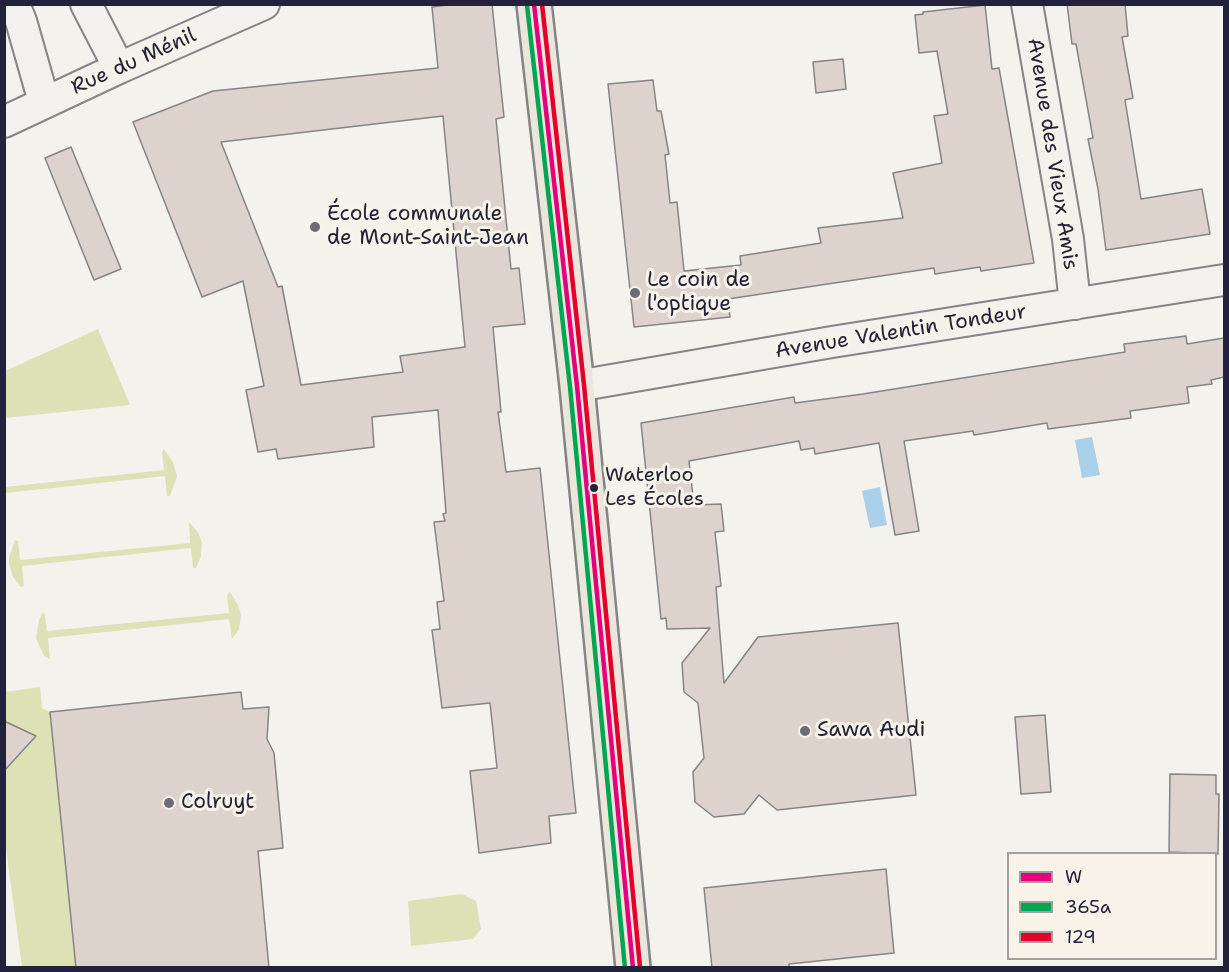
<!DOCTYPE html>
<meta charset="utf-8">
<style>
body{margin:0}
#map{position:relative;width:1229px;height:972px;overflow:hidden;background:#f4f2ec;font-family:"Shantell Sans",sans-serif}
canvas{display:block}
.frame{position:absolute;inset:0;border:6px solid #22223b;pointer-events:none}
.legend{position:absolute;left:1007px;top:852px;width:210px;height:108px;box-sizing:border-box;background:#f7f3e8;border:2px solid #a29fa3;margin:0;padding:8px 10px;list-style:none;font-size:18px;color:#22223b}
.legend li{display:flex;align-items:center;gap:12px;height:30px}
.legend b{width:30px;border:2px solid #a29fa3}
</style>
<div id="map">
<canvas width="1229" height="972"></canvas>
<div class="frame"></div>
<ul class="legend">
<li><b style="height:8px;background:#e5007d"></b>W</li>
<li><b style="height:8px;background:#00a651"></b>365a</li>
<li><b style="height:8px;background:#e4002b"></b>129</li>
</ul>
</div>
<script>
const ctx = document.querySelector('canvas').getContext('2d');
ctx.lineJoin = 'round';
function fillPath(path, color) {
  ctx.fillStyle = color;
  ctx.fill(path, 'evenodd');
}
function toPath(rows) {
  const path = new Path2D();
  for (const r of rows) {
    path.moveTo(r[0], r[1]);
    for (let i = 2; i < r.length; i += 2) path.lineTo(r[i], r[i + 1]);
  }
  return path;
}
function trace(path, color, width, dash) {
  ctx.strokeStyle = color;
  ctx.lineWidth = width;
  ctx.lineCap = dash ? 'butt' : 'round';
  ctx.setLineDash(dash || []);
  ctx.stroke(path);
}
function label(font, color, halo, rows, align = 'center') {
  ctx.font = font + ' "Shantell Sans",sans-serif';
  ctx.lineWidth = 6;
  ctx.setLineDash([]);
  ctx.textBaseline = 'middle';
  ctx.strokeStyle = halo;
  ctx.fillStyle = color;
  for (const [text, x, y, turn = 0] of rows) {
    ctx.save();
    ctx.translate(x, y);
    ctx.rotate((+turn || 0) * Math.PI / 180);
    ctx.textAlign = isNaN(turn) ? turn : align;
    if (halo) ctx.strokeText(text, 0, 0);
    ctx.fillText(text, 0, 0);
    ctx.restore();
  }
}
fillPath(toPath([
 [98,329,130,405,5,418,5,371],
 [164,449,173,462,177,476,170,496,167,496,165,476,5,493,5,487,164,470,162,452],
 [189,522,198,532,202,543,201,556,196,568,193,568,191,548,22,566,24,586,21,587,13,577,9,564,9,558,15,540,18,541,20,560,190,543],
 [230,592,238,605,241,615,239,629,232,639,229,619,48,638,50,659,44,656,36,638,39,620,43,612,45,615,47,631,229,613,227,595],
 [40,687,42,708,50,712,76,967,22,967,4,834,4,692],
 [462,894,476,901,481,929,473,939,411,946,408,901]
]), '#dce2b6');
fillPath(toPath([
 [1092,437,1100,475,1082,478,1075,440],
 [880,487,887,525,870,528,862,491]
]), '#aad0e9');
const building = toPath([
 [454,4,492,4,504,117,496,119,511,269,519,268,525,324,493,327,501,412,498,412,506,472,540,468,576,813,549,816,551,843,479,853,470,771,497,768,490,703,442,708,432,630,440,629,437,602,444,601,434,522,445,521,443,514,446,513,438,410,372,417,374,447,278,459,276,449,258,452,246,390,264,386,243,281,202,297,133,122,213,91,438,68,432,7,454,4],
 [443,116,465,347,400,356,403,372,301,385,282,286,278,287,221,142,443,116],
 [1067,4,1125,4,1128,36,1122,37,1133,98,1125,100,1141,199,1202,189,1210,234,1106,250,1098,189,1088,139,1093,138,1076,44,1072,44,1067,4],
 [985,5,992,69,999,68,1034,263,981,271,980,267,935,274,934,268,728,299,730,317,634,327,608,84,653,80,657,111,661,111,669,154,665,155,670,203,677,202,684,271,741,265,740,256,821,243,818,228,903,218,893,173,942,163,934,116,948,114,937,51,919,53,915,15,923,14,923,12,985,5],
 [843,59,846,89,816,93,813,62,843,59],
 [71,147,121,269,94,280,45,158,71,147],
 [1186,336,1187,344,1224,338,1224,377,1211,380,1212,384,1187,387,1189,403,1130,411,1131,418,1048,429,1047,423,974,435,973,431,904,441,919,531,895,535,879,443,815,454,814,448,801,450,799,441,689,461,694,505,721,504,724,531,715,532,721,586,716,587,724,683,758,637,898,623,916,795,777,810,759,795,744,814,714,817,695,802,693,772,704,758,698,703,684,692,682,663,710,628,667,629,666,618,661,619,641,423,794,397,795,403,863,394,1125,352,1124,344,1186,336],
 [241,692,243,709,269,707,267,739,274,753,283,848,258,851,269,968,76,968,50,712,241,692],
 [1045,715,1051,792,1021,794,1015,717,1045,715],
 [4,721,36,736,4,771,4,721],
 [1170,774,1216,775,1216,794,1219,794,1218,854,1169,852,1170,774],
 [886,869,894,953,789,964,789,968,712,968,704,888,886,869]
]);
fillPath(building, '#ded2cc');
trace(building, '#858486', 1.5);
const street = toPath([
 [14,4,21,21,44,102],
 [86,4,119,68],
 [1027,4,1068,239,1075,304],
 [4,122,119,68,264,4],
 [577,386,832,342,1224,280]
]);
const primary = toPath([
 [534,4,577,386,633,968]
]);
trace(street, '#858486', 34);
trace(primary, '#858486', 38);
trace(street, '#f2f1ed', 30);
trace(primary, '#ebe6db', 33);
trace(toPath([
 [534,4,577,386,633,968]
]), '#e5007d', 4.5);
trace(toPath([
 [527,5,570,387,625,968]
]), '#00a651', 4.5);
trace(toPath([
 [542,4,584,385,640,967]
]), '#e4002b', 4.5);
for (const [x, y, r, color] of [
 [315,227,6,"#6c6b79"],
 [635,293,6,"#6c6b79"],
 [594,488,5,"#22223b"],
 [805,731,6,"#6c6b79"],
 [169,803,6,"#6c6b79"]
]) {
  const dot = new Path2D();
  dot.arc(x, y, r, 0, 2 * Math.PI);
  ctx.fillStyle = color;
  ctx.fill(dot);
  trace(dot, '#f7f3e8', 2);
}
label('20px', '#22223b', '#f7f3e8', [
 ["Waterloo",605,476],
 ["Les Écoles",605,500]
], 'left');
label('21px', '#22223b', '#f7f3e8', [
 ["Rue du Ménil",134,62,-24],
 ["Avenue des Vieux Amis",1052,154,81],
 ["Avenue Valentin Tondeur",901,332,-9]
]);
label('21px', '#22223b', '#f7f3e8', [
 ["École communale",327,215],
 ["de Mont-Saint-Jean",327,239],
 ["Le coin de",647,281],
 ["l'optique",647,305],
 ["Sawa Audi",817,731],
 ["Colruyt",181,803]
], 'left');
</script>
